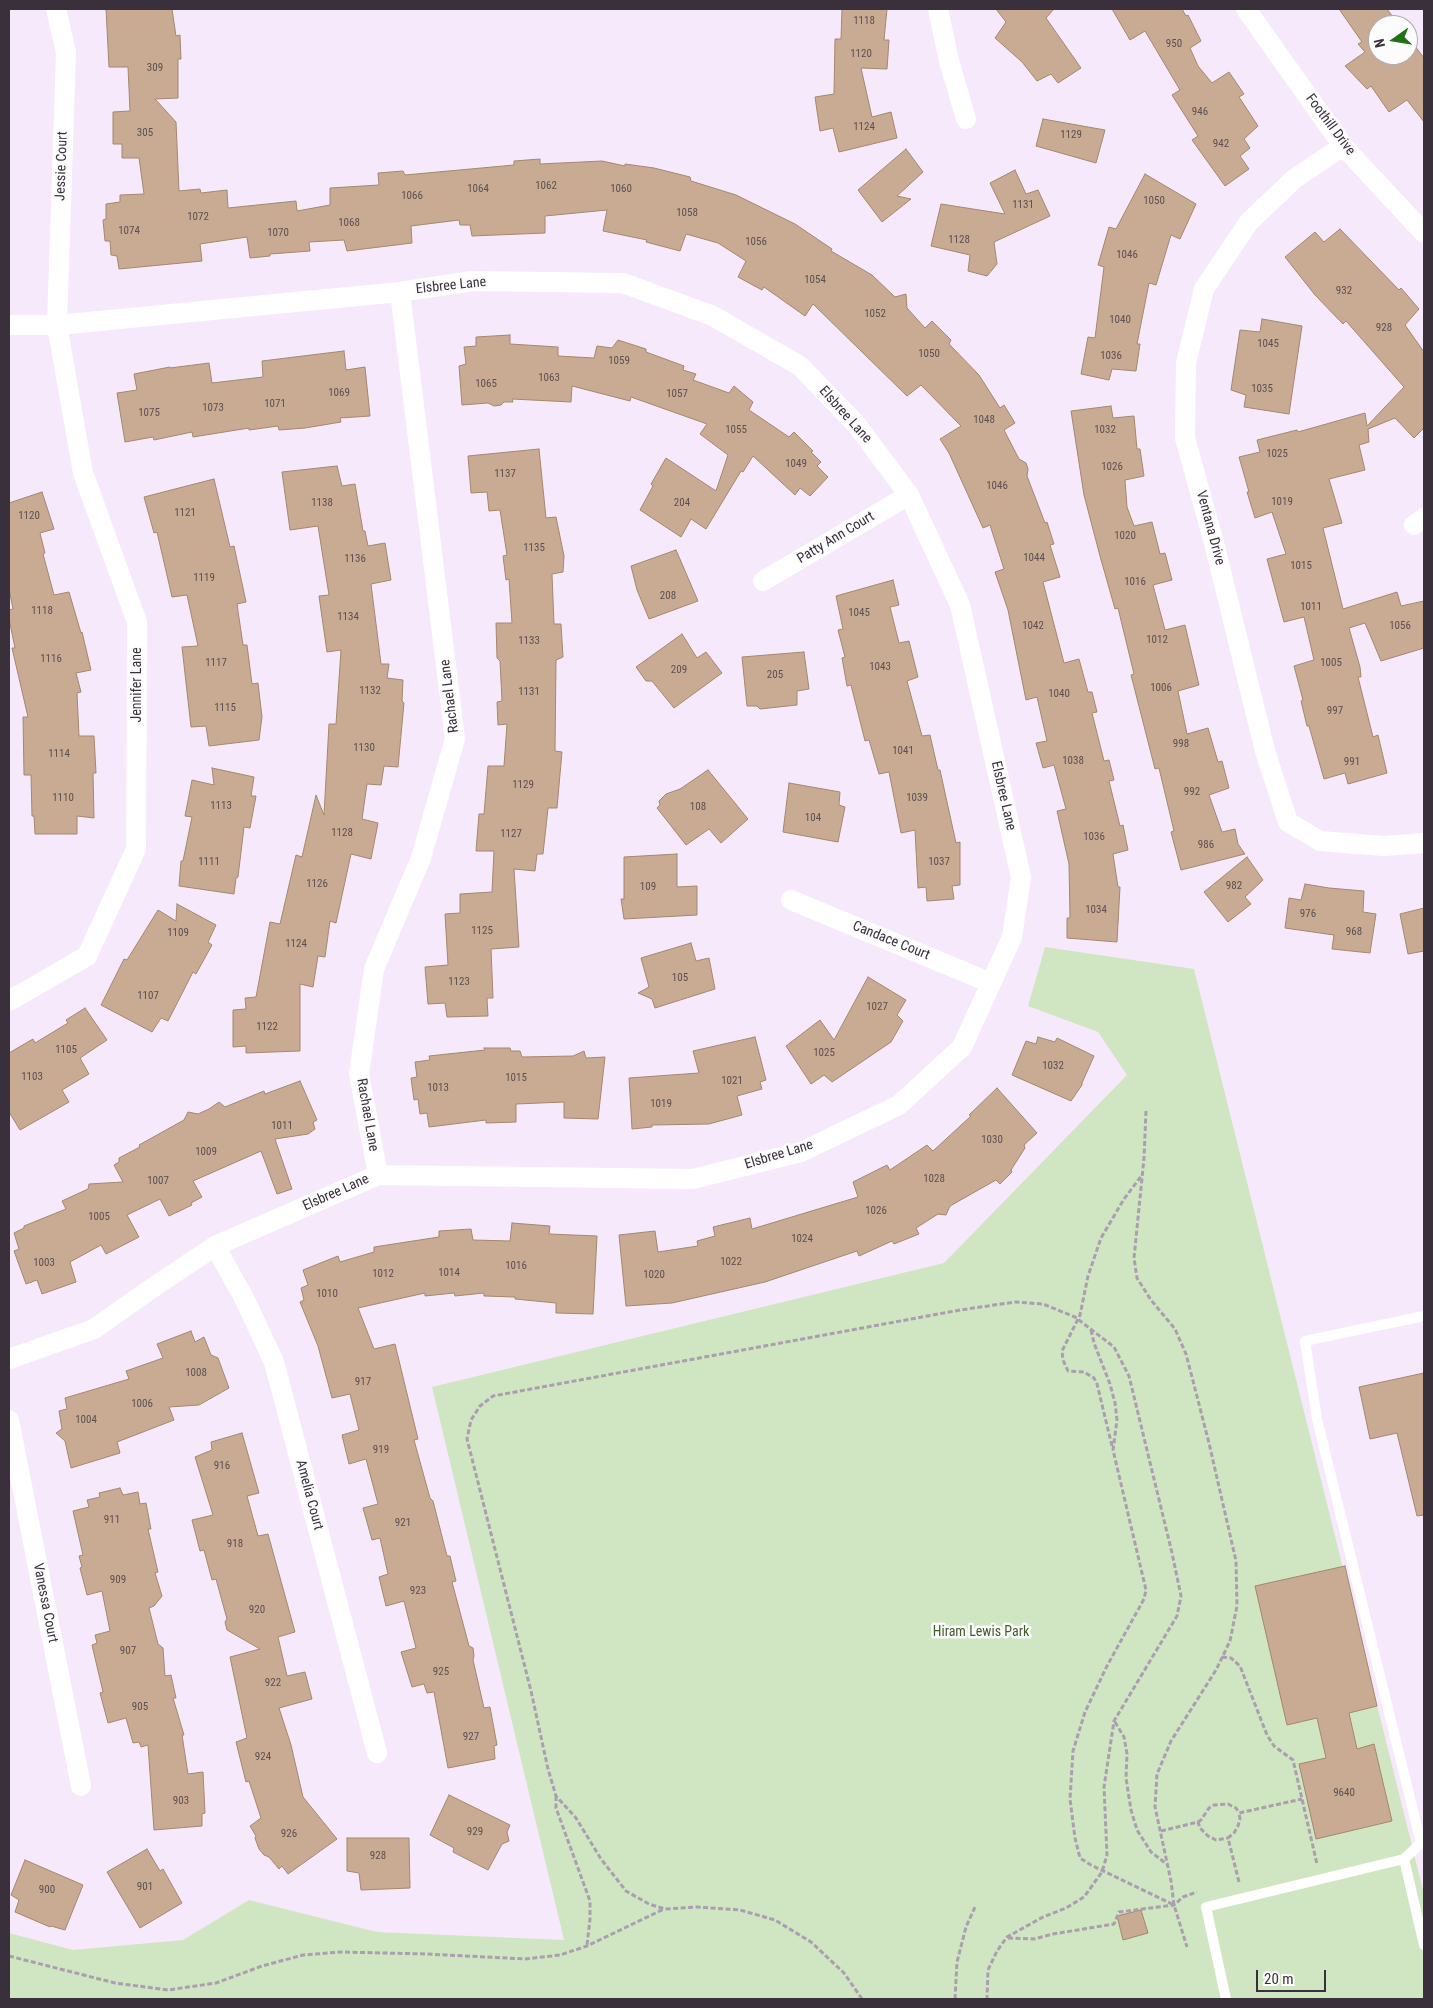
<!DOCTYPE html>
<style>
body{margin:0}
#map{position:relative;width:1433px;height:2008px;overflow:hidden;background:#f7e9fc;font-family:"Roboto Condensed",sans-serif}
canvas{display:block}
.frame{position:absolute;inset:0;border:10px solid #39303c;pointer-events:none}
.north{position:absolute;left:1368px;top:15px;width:50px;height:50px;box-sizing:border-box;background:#fcfcfc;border:1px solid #aeaaaf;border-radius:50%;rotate:257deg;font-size:14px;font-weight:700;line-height:20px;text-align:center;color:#39303c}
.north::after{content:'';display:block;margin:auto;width:18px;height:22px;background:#237116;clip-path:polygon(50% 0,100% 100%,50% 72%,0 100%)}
.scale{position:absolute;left:1256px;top:1970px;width:70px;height:22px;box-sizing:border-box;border:2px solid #39303c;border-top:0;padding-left:6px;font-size:15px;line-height:18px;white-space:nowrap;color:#39303c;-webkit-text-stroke:4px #fcfcfc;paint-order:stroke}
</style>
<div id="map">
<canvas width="1433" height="2008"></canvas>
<div class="frame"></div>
<div class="north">N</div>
<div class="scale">20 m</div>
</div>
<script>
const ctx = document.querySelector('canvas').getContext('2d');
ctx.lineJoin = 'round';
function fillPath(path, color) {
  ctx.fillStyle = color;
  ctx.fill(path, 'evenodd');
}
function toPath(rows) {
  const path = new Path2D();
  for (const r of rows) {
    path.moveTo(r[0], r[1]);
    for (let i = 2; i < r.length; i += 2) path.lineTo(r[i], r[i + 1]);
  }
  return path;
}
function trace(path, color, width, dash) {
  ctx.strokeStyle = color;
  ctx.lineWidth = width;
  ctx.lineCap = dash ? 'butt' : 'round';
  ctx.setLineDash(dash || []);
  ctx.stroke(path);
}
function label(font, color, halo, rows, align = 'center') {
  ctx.font = font + ' "Roboto Condensed",sans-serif';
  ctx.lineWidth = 5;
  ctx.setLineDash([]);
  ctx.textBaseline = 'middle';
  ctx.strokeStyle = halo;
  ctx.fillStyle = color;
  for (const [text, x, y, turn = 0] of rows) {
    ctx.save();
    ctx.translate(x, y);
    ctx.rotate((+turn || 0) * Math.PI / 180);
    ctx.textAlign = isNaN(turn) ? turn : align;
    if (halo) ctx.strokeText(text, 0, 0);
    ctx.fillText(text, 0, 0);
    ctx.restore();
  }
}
fillPath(toPath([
 [1045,947,1194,969,1424,1894,1424,1999,9,1999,9,1933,73,1950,183,1940,249,1900,377,1932,564,1940,432,1387,944,1263,1127,1075,1098,1032,1028,1006]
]), '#d0e6c2');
const building = toPath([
 [106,9,172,9,176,36,180,35,181,59,178,59,178,98,155,99,176,122,179,191,200,189,201,193,227,190,228,208,296,201,297,211,330,205,330,188,379,185,378,173,403,171,405,175,514,165,514,161,540,159,540,164,602,161,625,166,625,164,654,168,690,177,691,181,736,195,795,224,832,249,831,251,872,275,895,297,906,294,907,308,925,328,932,321,951,340,949,344,979,375,1000,408,1004,405,1015,423,1004,430,1019,459,1026,463,1028,469,1027,476,1045,523,1047,522,1054,544,1050,545,1060,577,1043,582,1064,663,1079,659,1088,692,1092,692,1097,712,1092,713,1104,761,1109,760,1114,780,1109,781,1120,826,1123,825,1128,850,1113,854,1118,887,1120,887,1117,942,1067,938,1067,918,1070,918,1069,864,1057,811,1066,809,1054,765,1043,768,1036,743,1047,741,1037,697,1026,700,1008,610,995,572,1004,569,990,525,983,528,949,453,940,439,961,426,921,385,907,396,813,304,805,316,764,287,762,290,738,277,746,261,718,243,686,234,680,251,646,242,647,240,603,231,607,210,545,216,545,233,472,236,470,225,460,225,459,220,411,226,412,243,347,251,344,240,309,242,310,251,270,254,270,256,250,258,247,237,200,244,202,261,119,269,117,256,111,255,110,241,105,241,103,220,106,219,106,204,120,202,120,195,144,194,139,158,122,158,122,144,113,144,113,112,130,111,128,67,109,67,106,9],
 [842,9,887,9,884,40,889,40,887,69,861,68,872,117,891,112,897,138,839,152,833,128,820,131,815,97,834,94,835,39,841,39,842,9],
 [996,9,1054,9,1046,18,1081,68,1058,83,1051,74,1037,81,1022,62,995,38,1006,22,996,9],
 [1112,9,1182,9,1186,16,1188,15,1201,41,1190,48,1198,66,1212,83,1229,72,1244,94,1239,97,1258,126,1244,139,1250,148,1240,156,1249,169,1225,186,1192,140,1198,136,1172,95,1180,90,1145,31,1130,40,1112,9],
 [1339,9,1387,9,1399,25,1378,25,1378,55,1408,55,1408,37,1424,58,1424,122,1407,100,1389,112,1371,86,1367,89,1345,66,1365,52,1358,44,1362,42,1339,9],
 [1043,119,1105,130,1096,163,1036,146,1043,119],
 [906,149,923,172,897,196,911,199,882,222,858,190,906,149],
 [1015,170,1026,194,1038,190,1050,216,994,242,997,264,987,276,968,271,970,255,931,246,941,204,1005,214,990,183,1015,170],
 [1145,174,1196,204,1180,239,1171,235,1156,285,1149,283,1137,344,1140,344,1136,371,1112,369,1109,380,1081,374,1088,337,1095,338,1104,267,1098,265,1109,227,1116,229,1145,174],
 [1340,229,1399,290,1401,288,1419,309,1405,325,1424,352,1424,428,1414,438,1395,418,1368,429,1369,442,1359,445,1365,470,1329,479,1342,523,1323,528,1343,609,1397,592,1401,606,1424,601,1424,648,1381,661,1365,623,1349,628,1360,667,1361,677,1358,677,1373,737,1378,735,1387,773,1348,784,1345,773,1324,779,1309,726,1307,726,1301,701,1303,700,1294,666,1314,660,1304,617,1284,622,1267,559,1286,554,1272,512,1255,518,1247,492,1249,492,1239,457,1260,452,1257,440,1297,430,1298,432,1365,413,1367,426,1404,387,1346,321,1343,324,1315,295,1285,257,1315,232,1324,242,1340,229],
 [1262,319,1302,326,1289,414,1244,407,1246,395,1231,390,1240,330,1260,332,1262,319],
 [510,335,510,344,558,347,558,356,594,358,597,346,612,348,618,340,646,349,646,352,684,366,683,370,696,374,693,380,729,393,734,386,753,402,749,410,789,437,794,432,813,451,811,452,821,462,817,466,828,477,810,496,800,488,795,495,753,456,743,472,741,471,706,529,691,519,681,537,640,510,653,486,651,484,666,458,716,491,728,455,700,434,707,424,631,397,630,401,572,386,571,402,512,399,513,402,504,402,501,405,494,406,488,403,462,405,459,366,466,364,464,347,476,346,476,337,510,335],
 [344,351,346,370,365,367,370,416,340,418,341,422,305,428,279,430,278,426,249,430,249,428,193,437,192,432,154,440,153,437,125,442,117,393,137,390,134,374,170,367,170,368,209,363,212,383,263,377,262,361,344,351],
 [1111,406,1113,418,1134,416,1137,449,1140,449,1144,476,1125,480,1127,507,1134,526,1152,522,1160,554,1165,553,1172,580,1153,585,1165,630,1185,625,1191,651,1199,685,1178,691,1187,734,1208,728,1218,762,1222,761,1229,788,1209,795,1222,832,1235,829,1238,844,1245,854,1181,870,1171,832,1174,831,1159,768,1155,769,1131,675,1134,674,1118,608,1115,609,1100,556,1084,495,1071,411,1111,406],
 [539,449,546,518,556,517,564,556,563,572,552,574,554,624,561,624,563,657,556,660,555,751,562,752,557,808,548,808,543,854,537,854,535,871,514,869,519,947,491,949,493,998,487,998,488,1016,447,1017,445,1003,428,1004,425,967,448,965,445,914,460,913,460,894,492,892,494,851,476,851,479,814,484,814,488,766,504,766,507,724,498,725,497,702,502,701,500,661,497,658,496,623,512,623,509,579,506,580,503,556,507,555,500,510,489,511,487,492,471,493,468,456,539,449],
 [337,466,342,486,355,484,363,531,365,531,368,546,385,543,391,580,371,584,381,664,389,664,387,678,403,680,402,701,404,703,398,767,384,766,381,785,367,784,362,819,378,823,371,859,351,854,336,923,330,921,325,957,318,956,313,987,300,984,300,1051,246,1053,246,1046,233,1047,233,1010,246,1009,245,998,256,997,270,922,280,924,296,855,302,857,316,795,324,815,329,724,336,724,341,650,327,652,319,596,329,595,318,526,290,530,282,472,337,466],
 [214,479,230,547,234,546,246,602,237,604,243,645,247,645,252,684,258,683,262,717,259,740,209,746,206,726,191,727,182,647,198,646,187,595,172,597,157,532,154,533,144,497,214,479],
 [42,492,54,529,40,533,45,553,43,554,54,595,69,592,81,633,82,632,91,670,76,673,81,692,77,693,79,736,94,736,96,773,93,773,94,818,77,816,77,834,35,834,34,816,32,816,31,775,24,775,23,717,28,717,12,648,15,648,9,619,9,610,13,609,9,589,9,503,42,492],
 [676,550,698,601,649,619,637,590,631,566,676,550],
 [893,580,899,605,890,607,899,643,909,641,918,677,907,681,922,736,930,735,938,770,940,770,956,843,960,842,960,885,952,886,954,899,927,901,926,887,918,888,915,830,901,833,889,772,879,774,869,740,865,741,851,685,847,686,842,658,845,657,838,630,843,629,836,596,893,580],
 [682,634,697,658,706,652,722,673,674,708,652,681,646,681,636,667,682,634],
 [804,652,809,689,797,691,797,705,760,709,757,706,747,706,742,657,804,652],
 [212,768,254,777,251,796,256,796,250,828,244,827,238,877,236,878,234,894,179,886,181,861,183,861,192,817,185,816,192,780,214,785,212,768],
 [708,770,748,819,721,843,709,829,686,845,657,808,660,805,659,801,666,794,680,789,708,770],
 [789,783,840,792,839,805,845,807,838,842,783,832,789,783],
 [677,854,677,887,697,886,697,915,624,919,621,899,624,899,624,857,677,854],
 [1247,857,1263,880,1245,897,1251,904,1228,922,1204,892,1247,857],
 [1305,884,1329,888,1364,891,1363,912,1376,914,1370,953,1332,949,1334,935,1285,928,1289,898,1301,900,1305,884],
 [177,904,216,925,208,942,212,945,196,974,193,972,168,1021,161,1018,152,1032,101,1005,124,959,127,960,158,910,176,921,177,904],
 [1424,908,1424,951,1408,954,1400,914,1424,908],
 [691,943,696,961,709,958,715,989,655,1008,652,999,638,993,649,987,641,958,691,943],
 [868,977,906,1000,897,1015,903,1021,891,1042,832,1082,824,1075,811,1084,786,1046,820,1020,834,1040,868,977],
 [85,1008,107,1040,80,1058,89,1074,62,1090,69,1102,20,1130,9,1112,9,1053,33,1039,35,1043,68,1023,66,1020,85,1008],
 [755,1037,766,1080,760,1082,762,1089,737,1096,742,1115,709,1124,652,1125,652,1127,632,1129,629,1078,699,1073,693,1051,755,1037],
 [1038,1037,1055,1042,1057,1038,1094,1056,1082,1083,1082,1085,1071,1101,1012,1075,1026,1041,1036,1044,1038,1037],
 [484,1048,510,1048,511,1051,520,1051,522,1057,573,1056,584,1051,586,1058,605,1057,598,1119,564,1118,564,1102,516,1104,516,1122,486,1123,486,1120,429,1127,427,1113,420,1114,418,1099,414,1100,411,1078,417,1077,415,1062,430,1060,429,1056,485,1050,484,1048],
 [300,1081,317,1120,313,1122,315,1129,308,1134,275,1139,292,1189,277,1194,261,1151,193,1181,202,1197,191,1203,192,1205,169,1216,160,1199,127,1215,139,1237,106,1254,101,1245,70,1262,76,1282,42,1294,37,1280,26,1284,14,1251,19,1249,14,1233,24,1228,24,1226,66,1209,62,1201,88,1189,89,1184,123,1182,114,1165,119,1162,119,1158,140,1147,139,1145,184,1120,188,1112,198,1114,209,1109,219,1102,225,1107,264,1091,265,1094,300,1081],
 [997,1088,1037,1133,1024,1145,1025,1148,1011,1170,1012,1172,1000,1184,996,1180,950,1206,946,1215,938,1214,916,1228,919,1234,894,1244,892,1241,859,1256,857,1251,765,1282,672,1303,626,1306,619,1235,655,1231,658,1252,698,1246,697,1241,715,1236,713,1227,750,1218,752,1229,858,1197,853,1182,887,1165,890,1170,927,1145,933,1151,971,1116,969,1115,997,1088],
 [512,1223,550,1226,549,1234,597,1236,593,1314,556,1313,556,1303,515,1299,515,1297,484,1296,484,1293,455,1296,454,1293,425,1296,425,1293,358,1308,374,1349,395,1344,418,1439,414,1440,430,1498,433,1501,447,1556,450,1556,456,1581,452,1582,469,1646,473,1648,474,1656,473,1660,484,1708,490,1707,497,1745,494,1746,495,1759,448,1768,434,1692,427,1693,424,1684,412,1687,401,1652,416,1648,404,1601,386,1606,379,1577,388,1574,380,1538,372,1540,363,1508,378,1504,366,1459,349,1464,342,1435,359,1430,350,1394,332,1398,318,1346,300,1302,304,1300,301,1288,308,1285,303,1270,338,1256,340,1262,374,1252,374,1247,439,1237,439,1231,471,1229,473,1240,510,1241,512,1223],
 [191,1331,195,1342,204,1337,211,1355,218,1358,229,1388,199,1405,169,1407,174,1420,117,1442,120,1453,71,1468,65,1441,56,1433,62,1429,59,1411,67,1409,65,1398,129,1379,126,1371,163,1358,157,1344,191,1331],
 [1424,1373,1424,1515,1417,1516,1397,1433,1370,1439,1359,1387,1424,1373],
 [242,1433,259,1493,247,1496,258,1536,268,1534,295,1632,278,1637,287,1676,305,1672,312,1699,279,1708,291,1745,303,1797,337,1839,288,1874,282,1866,279,1869,269,1857,264,1855,259,1849,255,1838,256,1836,250,1826,261,1818,249,1781,246,1782,236,1742,247,1738,230,1657,260,1649,227,1630,225,1622,227,1619,216,1579,212,1580,204,1550,200,1551,192,1520,213,1515,195,1457,212,1450,211,1442,242,1433],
 [120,1488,123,1495,138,1492,140,1504,146,1503,151,1529,148,1529,158,1572,155,1573,162,1596,154,1606,149,1608,158,1644,163,1648,165,1676,171,1675,176,1698,173,1698,184,1735,182,1735,188,1774,203,1772,205,1813,202,1814,202,1826,154,1830,148,1745,141,1747,139,1742,133,1743,126,1718,108,1723,100,1693,103,1692,92,1645,97,1643,95,1635,110,1631,102,1591,87,1595,80,1568,82,1567,79,1556,83,1555,73,1511,89,1507,87,1500,100,1497,99,1493,120,1488],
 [1345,1566,1377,1706,1349,1713,1357,1749,1374,1744,1392,1821,1316,1839,1299,1764,1326,1758,1317,1718,1287,1725,1255,1586,1345,1566],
 [449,1795,510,1825,507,1832,509,1841,502,1844,488,1870,453,1852,454,1848,430,1835,449,1795],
 [347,1838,409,1838,410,1888,361,1890,359,1873,347,1871,347,1838],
 [147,1849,160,1871,163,1869,182,1903,140,1928,107,1872,147,1849],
 [25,1860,83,1885,65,1930,51,1926,50,1927,15,1912,19,1900,11,1895,25,1860],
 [1141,1910,1148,1933,1123,1940,1117,1916,1141,1910]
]);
fillPath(building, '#c8ab92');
trace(building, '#a3876f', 1);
trace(toPath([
 [1146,1111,1144,1158,1134,1258,1137,1278,1151,1300,1175,1329,1186,1354,1209,1443,1236,1561,1237,1606,1230,1641,1216,1670,1171,1741,1157,1774,1155,1807,1171,1881,1174,1905,1187,1947],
 [1091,1330,1094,1343,1110,1384,1115,1403,1117,1420,1113,1450,1146,1590,1144,1599,1107,1666,1085,1712,1073,1751,1070,1799,1075,1838,1080,1858,1091,1865,1174,1905],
 [1112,1446,1097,1384,1094,1378,1084,1372,1068,1371,1063,1360,1062,1351,1080,1315,1088,1276,1101,1238,1124,1199,1142,1175],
 [1222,1657,1231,1658,1240,1666,1267,1735,1274,1746,1293,1760,1317,1864],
 [1115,1722,1124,1737,1127,1754,1126,1778,1131,1810,1137,1830,1151,1852,1168,1865],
 [556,1796,556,1808,590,1901,590,1919,587,1945],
 [1198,1822,1201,1820,1209,1808,1214,1805,1228,1804,1236,1808,1239,1813],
 [1161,1831,1198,1822,1200,1828,1208,1836,1216,1840,1228,1838],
 [1239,1882,1228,1838,1234,1833,1238,1826,1240,1819,1239,1813,1302,1799],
 [1008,1938,1034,1939,1053,1934,1108,1925,1114,1924,1119,1912,1174,1905,1183,1897,1197,1892],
 [9,1956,115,1983,168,1990,216,1983,262,1966,303,1955,341,1952,427,1954,525,1959,560,1955,587,1946,664,1909],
 [862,1999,844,1973,811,1942,775,1920,740,1910,697,1907,665,1909,649,1904,626,1891,601,1859,576,1818,556,1796,548,1769,531,1691,467,1439,471,1420,480,1406,493,1396,960,1310,1015,1302,1043,1304,1075,1317,1114,1347,1129,1376,1172,1553,1181,1596,1177,1616,1114,1721,1104,1787,1107,1855,1102,1872,1084,1897,1066,1908,1043,1917,1007,1937,997,1951,988,1970,987,1999],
 [955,1999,957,1962,966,1927,975,1907]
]), '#aa9eaf', 3, [5, 2.5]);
trace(toPath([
 [1404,1859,1421,1843,1317,1419,1305,1341,1424,1316],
 [1226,1999,1206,1907,1404,1859,1424,1945]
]), '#fff', 10);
trace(toPath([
 [938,9,949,61,966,119],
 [1246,9,1343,146,1424,233],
 [1343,146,1294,179,1249,222,1204,289,1186,363,1185,438,1214,543,1265,751,1288,822,1320,841,1384,846,1424,843],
 [9,325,57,325,400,292,472,281,623,283,713,316,800,366,856,424,909,495,960,605,1021,877,1012,937,962,1047,899,1105,801,1152,693,1179,378,1175,215,1246,145,1293,94,1329,9,1359],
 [1414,525,1424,518],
 [763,581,909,495],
 [791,900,991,983],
 [9,1001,87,956,136,849,137,622,83,473,57,325,66,52,56,9],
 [378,1175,359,1074,374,969,421,858,455,739,400,292],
 [215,1246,244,1298,274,1362,377,1753],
 [9,1420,81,1786]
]), '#fff', 20);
label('11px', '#5d4f52', null, [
 ["1118",864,21],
 ["950",1174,44],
 ["1120",861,54],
 ["309",155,68],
 ["946",1200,112],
 ["1124",864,127],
 ["305",145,133],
 ["1129",1071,135],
 ["942",1221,144],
 ["1062",546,186],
 ["1064",478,189],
 ["1060",621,189],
 ["1066",412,196],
 ["1050",1154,201],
 ["1131",1023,205],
 ["1058",687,213],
 ["1072",198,217],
 ["1068",349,223],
 ["1074",129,231],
 ["1070",278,233],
 ["1128",959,240],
 ["1056",756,242],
 ["1046",1127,255],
 ["1054",815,280],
 ["932",1344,291],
 ["1052",875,314],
 ["1040",1120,320],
 ["928",1384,328],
 ["1045",1268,344],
 ["1050",929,354],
 ["1036",1111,356],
 ["1059",619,361],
 ["1063",549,378],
 ["1065",486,384],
 ["1035",1262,389],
 ["1069",339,393],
 ["1057",677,394],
 ["1071",275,404],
 ["1073",213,408],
 ["1075",149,413],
 ["1048",984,420],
 ["1055",736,430],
 ["1032",1105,430],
 ["1025",1277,454],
 ["1049",796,464],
 ["1026",1112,467],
 ["1137",505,474],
 ["1046",997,486],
 ["1019",1282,502],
 ["1138",322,503],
 ["204",682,503],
 ["1121",185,513],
 ["1120",29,516],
 ["1020",1125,536],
 ["1135",534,548],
 ["1044",1034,558],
 ["1136",355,559],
 ["1015",1301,566],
 ["1119",204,578],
 ["1016",1135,582],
 ["208",668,596],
 ["1011",1311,607],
 ["1118",42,611],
 ["1045",859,613],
 ["1134",348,617],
 ["1042",1033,626],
 ["1056",1400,626],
 ["1012",1157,640],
 ["1133",529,641],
 ["1116",51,659],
 ["1117",216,663],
 ["1005",1331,663],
 ["1043",880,667],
 ["209",679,670],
 ["205",775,675],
 ["1006",1161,688],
 ["1132",370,691],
 ["1131",529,692],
 ["1040",1059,694],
 ["1115",225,708],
 ["997",1335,711],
 ["998",1181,744],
 ["1130",364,748],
 ["1041",903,751],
 ["1114",59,754],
 ["1038",1073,761],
 ["991",1352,762],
 ["1129",523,785],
 ["992",1192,792],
 ["1110",63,798],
 ["1039",917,798],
 ["1113",221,806],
 ["108",698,807],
 ["104",813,818],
 ["1128",342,833],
 ["1127",511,834],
 ["1036",1094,837],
 ["986",1206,845],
 ["1111",209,862],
 ["1037",939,862],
 ["1126",317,884],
 ["982",1234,886],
 ["109",648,887],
 ["1034",1096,910],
 ["976",1308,914],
 ["1125",482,931],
 ["968",1354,932],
 ["1109",178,933],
 ["1124",296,944],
 ["105",680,978],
 ["1123",459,982],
 ["1107",148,996],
 ["1027",877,1007],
 ["1122",267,1027],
 ["1105",66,1050],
 ["1025",824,1053],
 ["1032",1053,1066],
 ["1103",32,1077],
 ["1015",516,1078],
 ["1021",732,1081],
 ["1013",438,1088],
 ["1019",661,1104],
 ["1011",282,1126],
 ["1030",992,1140],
 ["1009",206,1152],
 ["1028",934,1179],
 ["1007",158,1181],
 ["1026",876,1211],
 ["1005",99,1217],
 ["1024",802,1239],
 ["1022",731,1262],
 ["1003",44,1263],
 ["1016",516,1266],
 ["1014",449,1273],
 ["1012",383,1274],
 ["1020",654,1275],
 ["1010",327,1294],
 ["1008",196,1373],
 ["917",363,1382],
 ["1006",142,1404],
 ["1004",86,1420],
 ["919",381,1450],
 ["916",222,1466],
 ["911",112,1520],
 ["921",403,1523],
 ["918",235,1544],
 ["909",118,1580],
 ["923",418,1591],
 ["920",257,1610],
 ["907",128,1651],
 ["925",441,1672],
 ["922",273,1683],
 ["905",140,1707],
 ["927",471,1737],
 ["924",263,1757],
 ["9640",1344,1793],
 ["903",181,1801],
 ["929",475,1832],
 ["926",289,1834],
 ["928",378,1856],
 ["901",145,1887],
 ["900",47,1890]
]);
label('14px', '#39303c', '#fcfcfc', [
 ["Foothill Drive",1330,125,53],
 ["Jessie Court",62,166,-88],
 ["Elsbree Lane",451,286,-6],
 ["Elsbree Lane",845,415,48],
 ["Ventana Drive",1210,528,75],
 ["Patty Ann Court",836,538,-31],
 ["Jennifer Lane",137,685,-90],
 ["Rachael Lane",450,696,-97],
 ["Elsbree Lane",1003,796,77],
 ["Candace Court",891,941,22],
 ["Rachael Lane",367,1115,80],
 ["Elsbree Lane",779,1155,-17],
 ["Elsbree Lane",336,1193,-24],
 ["Amelia Court",309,1495,75],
 ["Vanessa Court",45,1603,79]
]);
label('14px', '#3f5d28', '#fcfcfc', [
 ["Hiram Lewis Park",981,1632]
]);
</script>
